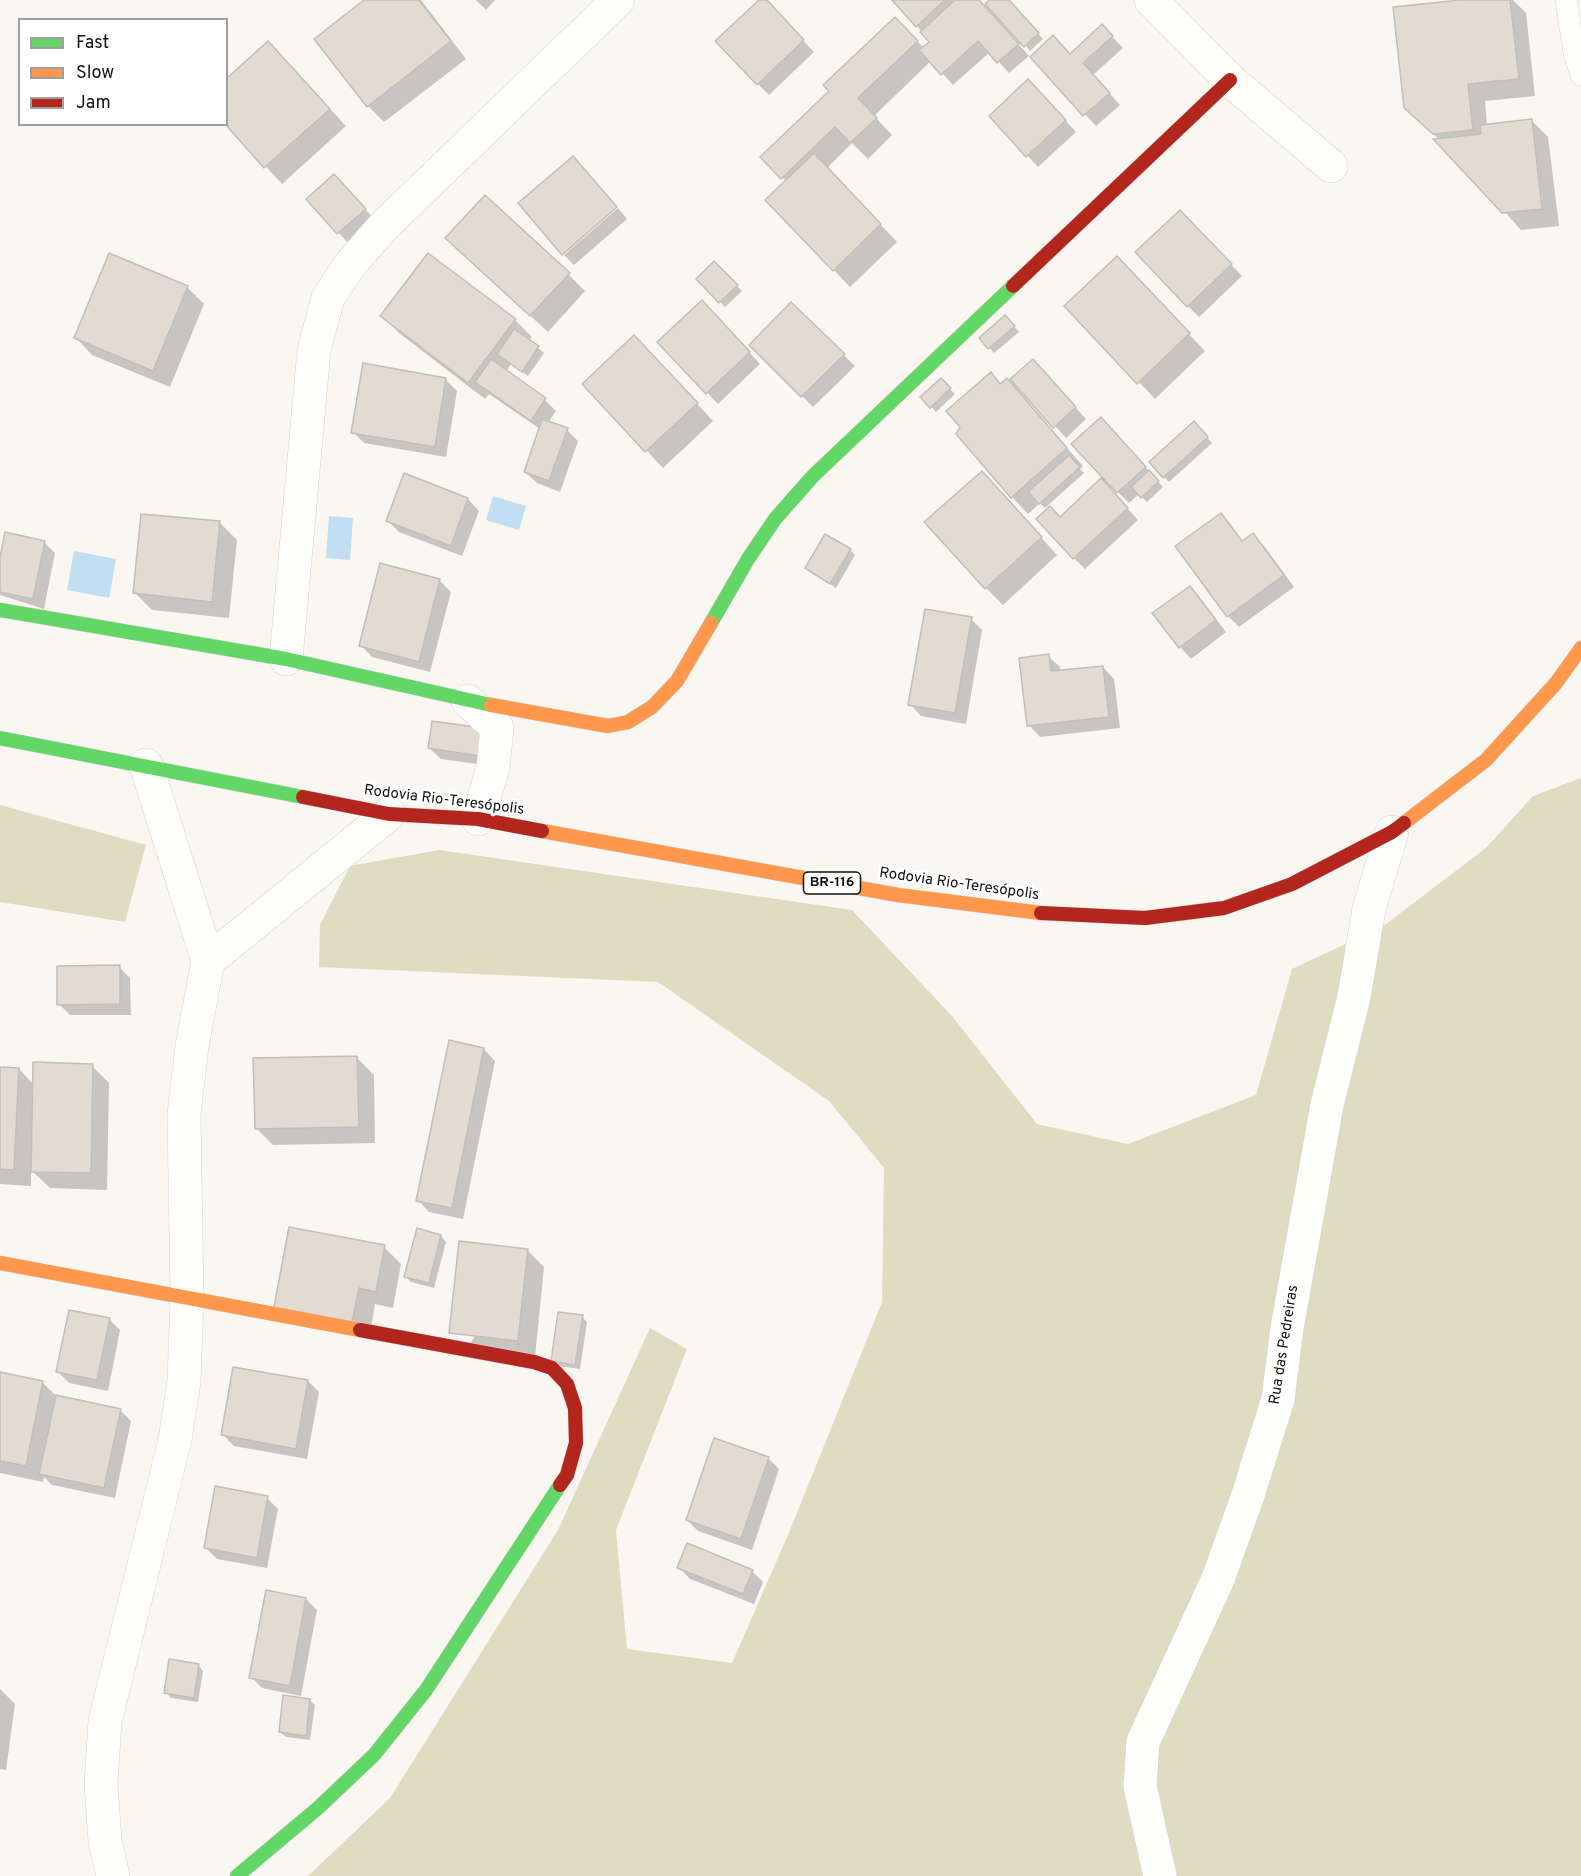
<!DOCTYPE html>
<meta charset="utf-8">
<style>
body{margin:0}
#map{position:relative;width:1581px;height:1876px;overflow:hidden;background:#faf6f2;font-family:Overpass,sans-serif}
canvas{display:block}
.legend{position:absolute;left:18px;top:18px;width:210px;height:108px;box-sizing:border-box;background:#fff;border:2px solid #a09f9e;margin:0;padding:8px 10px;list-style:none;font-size:18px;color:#12100d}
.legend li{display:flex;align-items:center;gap:12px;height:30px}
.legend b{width:30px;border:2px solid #a09f9e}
</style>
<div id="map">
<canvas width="1581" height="1876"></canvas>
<ul class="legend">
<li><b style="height:8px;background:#63d668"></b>Fast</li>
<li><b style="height:8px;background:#ff974d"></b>Slow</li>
<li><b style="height:8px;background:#b3261e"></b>Jam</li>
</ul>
</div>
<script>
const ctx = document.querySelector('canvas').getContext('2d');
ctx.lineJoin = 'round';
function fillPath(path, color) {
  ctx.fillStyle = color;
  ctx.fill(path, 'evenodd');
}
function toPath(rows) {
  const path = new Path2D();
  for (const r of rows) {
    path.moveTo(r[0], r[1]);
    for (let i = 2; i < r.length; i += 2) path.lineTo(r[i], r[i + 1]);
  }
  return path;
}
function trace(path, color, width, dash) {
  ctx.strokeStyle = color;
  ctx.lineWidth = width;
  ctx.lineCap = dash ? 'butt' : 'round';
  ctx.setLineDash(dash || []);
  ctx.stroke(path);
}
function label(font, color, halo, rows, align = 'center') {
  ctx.font = font + ' Overpass,sans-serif';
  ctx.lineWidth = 6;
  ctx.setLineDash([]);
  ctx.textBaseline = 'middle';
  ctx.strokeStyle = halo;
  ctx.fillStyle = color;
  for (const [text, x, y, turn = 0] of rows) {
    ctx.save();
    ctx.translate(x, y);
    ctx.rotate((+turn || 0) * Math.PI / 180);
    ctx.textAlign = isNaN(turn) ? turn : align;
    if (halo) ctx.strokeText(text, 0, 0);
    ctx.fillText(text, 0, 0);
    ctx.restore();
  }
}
fillPath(toPath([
 [1581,778,1581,1876,308,1876,390,1798,558,1530,650,1328,687,1349,616,1530,627,1649,732,1663,788,1535,882,1302,884,1168,829,1101,658,982,319,967,320,925,350,866,439,850,852,910,952,1016,1037,1124,1128,1144,1256,1095,1292,969,1382,927,1486,848,1533,796],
 [0,805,146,845,125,922,0,902]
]), '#deddc2');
fillPath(toPath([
 [493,496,526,506,519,530,486,520],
 [329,516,353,518,350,560,326,558],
 [74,551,116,559,109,598,67,590]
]), '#c2def3');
fillPath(toPath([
 [367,0,421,0,466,59,384,122,368,106],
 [476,0,495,0,486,10],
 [761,0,765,0,814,52,769,95,758,84],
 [894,0,979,0,1029,56,1009,73,990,52,953,85,931,61,874,116,892,135,868,159,852,143,827,168,897,242,850,287,834,270,786,181,762,157,831,91,895,19,924,48,931,42],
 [991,0,1008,0,1043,39,1030,51],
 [1474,0,1513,0,1526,13,1535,96,1485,101,1487,125,1531,120,1548,137,1559,226,1521,230,1440,140,1423,125],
 [1102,26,1123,48,1093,75,1120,105,1096,126,1032,57,1071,55],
 [268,43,346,126,282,184,226,124],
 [1039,92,1076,132,1038,167,991,116],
 [345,187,376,221,349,244,308,199],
 [618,208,627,219,574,265,564,255],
 [1191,223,1242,276,1199,317,1188,306],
 [429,255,515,320,532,337,529,341,544,353,528,376,511,364,506,371,545,400,556,411,548,423,567,430,578,441,560,492,537,483,525,472,540,429,489,394,485,399,399,333,382,316],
 [464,255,569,275,585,291,548,332],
 [714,263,742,291,725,307,698,279],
 [1133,275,1205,351,1155,399,1139,382],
 [187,287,204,304,170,387,92,355,76,338],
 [791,304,855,366,813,407,751,345],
 [713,313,760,364,718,404,659,342],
 [1005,317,1019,332,994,353,981,338],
 [651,354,713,421,663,468,584,384],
 [1044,372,1086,419,1066,438,1055,426],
 [991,375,1001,385,1007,380,1083,466,1080,469,1084,473,1045,508,1040,503,1028,514,1012,497],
 [445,379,457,391,446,457,364,443,353,432],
 [941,380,955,394,936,412,922,397],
 [1199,428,1212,443,1169,482,1151,463],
 [1112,430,1163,487,1147,502,1139,494,1129,503,1118,492],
 [405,475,468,499,479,511,462,556,399,532,388,521],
 [998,490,1057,555,1003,605,986,588],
 [1112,491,1138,520,1085,569,1074,558],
 [1220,515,1243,542,1253,535,1264,546,1294,587,1239,627,1228,616],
 [220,523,237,540,229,618,152,610,135,593],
 [44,542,55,553,44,609,0,595,0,565],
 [850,550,855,555,836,588,807,568],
 [439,580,451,592,430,672,372,657,361,645],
 [1189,587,1201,599,1226,632,1191,659,1180,647,1154,614],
 [971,619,982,630,966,724,921,716,910,704],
 [1048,656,1060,667,1060,672,1103,667,1114,679,1120,728,1040,737,1029,725],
 [433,723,497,767,441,759,429,748],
 [119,967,130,978,131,1015,70,1015,59,1004],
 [484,1049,495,1061,463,1219,429,1212,418,1200],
 [357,1058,374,1075,375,1143,273,1145,256,1128],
 [92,1066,109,1083,107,1190,50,1188,31,1170,31,1186,0,1184,0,1068,19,1069,34,1085],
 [418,1230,441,1236,446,1242,434,1288,411,1282,406,1277],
 [384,1247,401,1264,393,1308,375,1304,369,1338,292,1323],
 [527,1250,544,1267,535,1357,467,1349],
 [582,1317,587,1322,580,1369,558,1366],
 [109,1319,120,1330,108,1391,69,1383,58,1372],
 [0,1374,42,1382,56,1396,120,1410,131,1421,115,1498,52,1485,44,1477,43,1482,0,1473],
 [308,1381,319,1392,307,1459,234,1446,223,1435],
 [768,1458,779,1469,752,1550,698,1531,687,1520],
 [267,1498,278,1509,267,1568,217,1559,206,1548],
 [679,1567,752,1571,763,1582,754,1604,690,1579],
 [306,1599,317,1610,301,1696,262,1688,251,1677],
 [198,1665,203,1671,198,1702,171,1698,166,1692],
 [0,1689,15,1704,6,1770,0,1769],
 [309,1700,315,1705,310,1740,286,1737,280,1732]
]), '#0003');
const building = toPath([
 [364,0,419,0,451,41,367,107,314,39,364,0],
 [759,0,767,0,804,40,757,85,715,41,759,0],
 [892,0,945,0,916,27,892,0],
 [955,0,979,0,1019,44,997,63,978,41,941,75,919,50,929,42,920,32,955,0],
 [989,0,1009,0,1039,33,1024,47,985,4,989,0],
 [1460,0,1510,0,1519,79,1468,84,1473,130,1433,134,1404,108,1393,7,1460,0],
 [895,17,918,41,858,98,877,118,850,143,835,127,781,179,760,157,829,91,823,85,895,17],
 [1102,24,1113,36,1083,63,1110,93,1083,116,1030,57,1053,35,1070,54,1102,24],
 [268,41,330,109,264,168,225,124,226,124,226,79,268,41],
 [1028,79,1066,120,1026,157,989,116,1028,79],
 [1532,119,1542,209,1502,213,1433,139,1481,134,1480,125,1532,119],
 [814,153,881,224,833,271,765,200,814,153],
 [573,156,617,207,562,255,518,203,573,156],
 [334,174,366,209,337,234,306,199,334,174],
 [485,195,570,273,530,316,445,238,485,195],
 [1180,210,1232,264,1187,307,1135,252,1180,210],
 [109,253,188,286,153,371,74,338,109,253],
 [428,253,516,319,468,383,380,316,428,253],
 [1117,256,1190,333,1137,384,1064,306,1117,256],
 [714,261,738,285,719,303,696,279,714,261],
 [702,300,750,352,706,394,657,342,702,300],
 [791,302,845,354,801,397,749,345,791,302],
 [1005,315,1015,326,988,349,979,338,1005,315],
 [514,329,539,346,522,372,497,354,514,329],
 [634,335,698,403,645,452,582,384,634,335],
 [491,359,546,398,531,421,475,382,491,359],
 [1033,359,1076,407,1053,428,1010,379,1033,359],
 [363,363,446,378,435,447,351,433,363,363],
 [991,372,1000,384,1007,378,1067,448,1011,498,956,434,960,427,946,411,991,372],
 [941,378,951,388,930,408,920,397,941,378],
 [1101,417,1146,467,1117,493,1071,444,1101,417],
 [542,419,568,428,549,481,524,472,542,419],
 [1194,421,1208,437,1163,478,1149,462,1194,421],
 [1069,455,1080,467,1039,504,1028,492,1069,455],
 [1149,470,1159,481,1141,498,1131,487,1149,470],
 [982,471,1042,537,985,589,924,522,982,471],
 [404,473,468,498,451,546,386,521,404,473],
 [1101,478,1128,508,1073,559,1036,519,1050,506,1060,517,1101,478],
 [1221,513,1242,541,1253,533,1284,575,1227,617,1175,546,1221,513],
 [141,514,220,521,212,602,133,593,141,514],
 [5,532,45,541,33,599,0,592,0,557,5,532],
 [825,534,851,549,830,584,805,568,825,534],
 [380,563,440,579,419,662,359,646,380,563],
 [1190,586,1216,620,1179,648,1152,613,1190,586],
 [925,609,972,617,955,713,908,705,925,609],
 [1049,654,1051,671,1103,666,1109,717,1027,726,1019,658,1049,654],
 [432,721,490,729,486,757,428,748,432,721],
 [120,965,120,1004,57,1005,57,966,120,965],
 [449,1040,484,1048,452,1208,416,1201,449,1040],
 [357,1056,359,1127,255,1129,253,1058,357,1056],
 [33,1062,93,1064,91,1173,31,1172,33,1062],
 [0,1067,19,1068,14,1170,0,1169,0,1067],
 [289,1227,385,1245,376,1292,359,1288,352,1322,274,1307,289,1227],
 [417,1228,441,1235,429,1283,404,1277,417,1228],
 [459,1241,528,1249,518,1341,449,1333,459,1241],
 [69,1310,110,1318,97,1380,56,1372,69,1310],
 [558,1312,583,1315,575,1365,551,1361,558,1312],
 [233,1367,308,1380,296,1449,221,1435,233,1367],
 [0,1372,43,1381,26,1466,0,1461,0,1372],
 [56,1395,121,1409,104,1488,39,1474,56,1395],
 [714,1438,769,1457,741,1539,686,1520,714,1438],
 [215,1486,268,1496,257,1558,204,1548,215,1486],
 [687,1543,753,1570,743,1594,677,1568,687,1543],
 [266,1590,306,1598,290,1686,249,1678,266,1590],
 [169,1659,199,1664,194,1698,164,1693,169,1659],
 [283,1695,310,1699,306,1736,279,1732,283,1695]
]);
fillPath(building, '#e3dad2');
trace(building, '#c1bebb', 1.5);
const lane = toPath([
 [1566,0,1574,53,1581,75]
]);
const street = toPath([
 [1151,0,1230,80,1331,166],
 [286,659,314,350,328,298,349,266,382,228,618,0],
 [468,701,497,728,493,767,478,819],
 [208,961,389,814],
 [113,1876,105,1841,101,1784,105,1721,175,1440,184,1381,187,1298,184,1114,192,1046,208,961,146,765],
 [1160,1876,1140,1786,1143,1742,1218,1579,1248,1495,1278,1399,1287,1328,1327,1105,1354,997,1369,909,1392,832]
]);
const fast = toPath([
 [0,610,286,659,491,705],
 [711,623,748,559,775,519,813,476,1013,286],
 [0,738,303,797],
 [237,1876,318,1808,374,1755,426,1690,560,1485]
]);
const slow = toPath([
 [491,705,608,726,628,722,652,707,677,681,711,623],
 [1404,823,1486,760,1556,683,1581,648],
 [542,831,898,895,1041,913],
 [0,1263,360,1330]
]);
const jam = toPath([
 [1013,286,1230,80],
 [303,797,389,814,478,819,542,831],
 [1041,913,1145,918,1224,908,1292,884,1392,832,1404,823],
 [360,1330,534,1362,552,1368,567,1384,575,1408,576,1443,567,1475,560,1485]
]);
trace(lane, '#d7d4d1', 22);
trace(street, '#d7d4d1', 34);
trace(fast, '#d7d4d1', 15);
trace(slow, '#d7d4d1', 15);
trace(jam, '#d7d4d1', 15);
trace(lane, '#fefefd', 21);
trace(street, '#fefefd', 33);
trace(fast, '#63d668', 14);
trace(slow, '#ff974d', 14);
trace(jam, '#b3261e', 14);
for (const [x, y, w] of [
 [832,883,57]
]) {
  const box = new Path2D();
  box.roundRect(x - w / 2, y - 11, w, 22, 4.5);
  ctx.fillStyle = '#fff';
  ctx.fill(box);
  trace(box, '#12100d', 1.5);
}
label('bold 14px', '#12100d', null, [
 ["BR-116",832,883]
]);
label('15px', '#12100d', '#fff', [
 ["Rodovia Rio-Teresópolis",444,801,7],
 ["Rodovia Rio-Teresópolis",959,885,8],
 ["Rua das Pedreiras",1285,1345,-81]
]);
</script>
